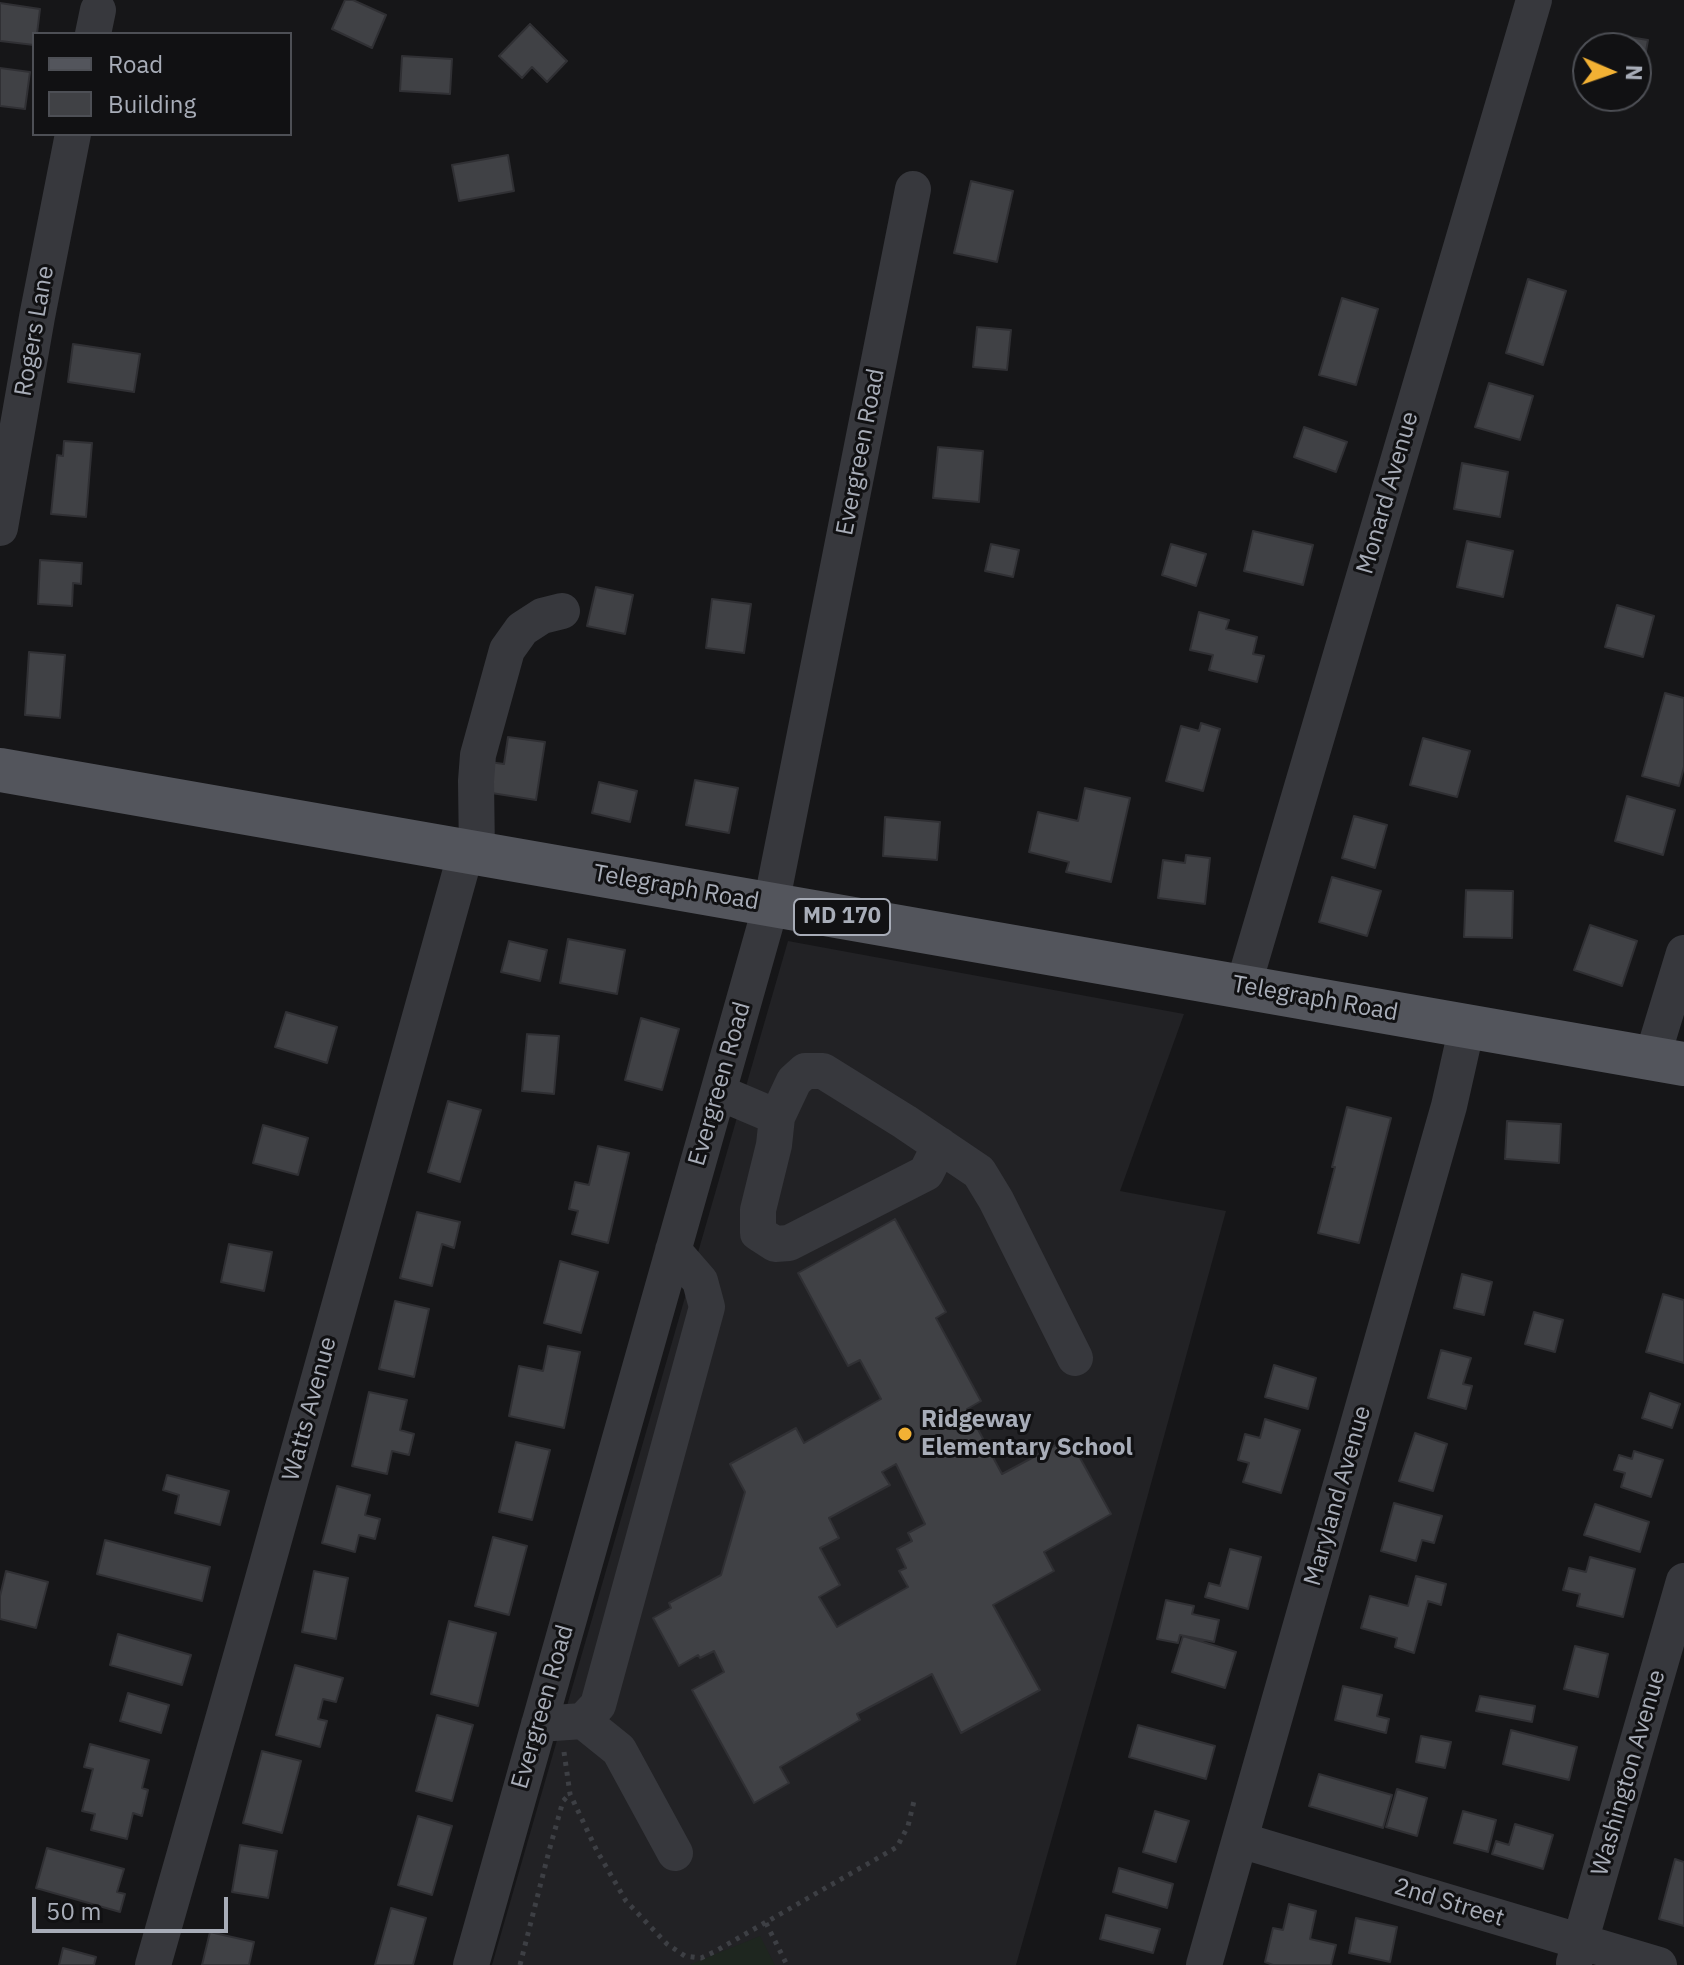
<!DOCTYPE html>
<style>
body{margin:0}
#map{position:relative;width:1684px;height:1965px;overflow:hidden;background:#161618;font-family:"IBM Plex Sans",sans-serif}
canvas{display:block}
.legend{position:absolute;left:32px;top:32px;width:260px;height:104px;box-sizing:border-box;background:#111113;border:2px solid #4d4f55;margin:0;padding:10px 14px;list-style:none;font-size:24px;color:#a8adb8}
.legend li{display:flex;align-items:center;gap:16px;height:40px}
.legend b{width:40px;border:2px solid #4d4f55}
.north{position:absolute;left:1572px;top:32px;width:80px;height:80px;box-sizing:border-box;background:#111113;border:2px solid #4d4f55;border-radius:50%;rotate:92deg;font-size:22px;font-weight:700;line-height:32px;text-align:center;color:#a8adb8}
.north::after{content:'';display:block;margin:auto;width:28px;height:36px;background:#f2b134;clip-path:polygon(50% 0,100% 100%,50% 72%,0 100%)}
.scale{position:absolute;left:32px;top:1897px;width:196px;height:36px;box-sizing:border-box;border:4px solid #a8adb8;border-top:0;padding-left:10px;font-size:24px;line-height:28px;white-space:nowrap;color:#a8adb8;-webkit-text-stroke:6px #111113;paint-order:stroke}
</style>
<div id="map">
<canvas width="1684" height="1965"></canvas>
<ul class="legend">
<li><b style="height:10px;background:#53555c"></b>Road</li>
<li><b style="height:22px;background:#404145"></b>Building</li>
</ul>
<div class="north">N</div>
<div class="scale">50 m</div>
</div>
<script>
const ctx = document.querySelector('canvas').getContext('2d');
ctx.lineJoin = 'round';
function fillPath(path, color) {
  ctx.fillStyle = color;
  ctx.fill(path, 'evenodd');
}
function toPath(rows) {
  const path = new Path2D();
  for (const r of rows) {
    path.moveTo(r[0], r[1]);
    for (let i = 2; i < r.length; i += 2) path.lineTo(r[i], r[i + 1]);
  }
  return path;
}
function trace(path, color, width, dash) {
  ctx.strokeStyle = color;
  ctx.lineWidth = width;
  ctx.lineCap = dash ? 'butt' : 'round';
  ctx.setLineDash(dash || []);
  ctx.stroke(path);
}
function label(font, color, halo, rows, align = 'center') {
  ctx.font = font + ' "IBM Plex Sans",sans-serif';
  ctx.lineWidth = 6;
  ctx.setLineDash([]);
  ctx.textBaseline = 'middle';
  ctx.strokeStyle = halo;
  ctx.fillStyle = color;
  for (const [text, x, y, turn = 0] of rows) {
    ctx.save();
    ctx.translate(x, y);
    ctx.rotate((+turn || 0) * Math.PI / 180);
    ctx.textAlign = isNaN(turn) ? turn : align;
    if (halo) ctx.strokeText(text, 0, 0);
    ctx.fillText(text, 0, 0);
    ctx.restore();
  }
}
fillPath(toPath([
 [788,941,1184,1014,1120,1191,1226,1211,1103,1658,1016,1965,492,1965]
]), '#222225');
fillPath(toPath([
 [760,1936,775,1965,689,1965]
]), '#1e261f');
const building = toPath([
 [345,0,353,0,386,15,372,48,332,29,345,0],
 [0,3,40,9,37,34,34,34,34,45,0,41,0,3],
 [530,24,567,61,547,82,532,67,522,78,499,56,530,24],
 [1610,34,1648,40,1641,79,1636,78,1636,48,1607,48,1610,34],
 [402,56,452,59,450,94,400,91,402,56],
 [0,68,30,72,25,109,0,106,0,68],
 [508,155,514,191,459,201,452,165,508,155],
 [971,181,1013,191,997,262,954,253,971,181],
 [1528,279,1566,291,1543,365,1506,353,1528,279],
 [1342,298,1378,309,1356,385,1319,375,1342,298],
 [977,327,1011,330,1007,370,973,367,977,327],
 [73,344,140,354,134,392,68,382,73,344],
 [1489,383,1533,396,1520,440,1475,427,1489,383],
 [1304,427,1347,442,1336,472,1294,457,1304,427],
 [64,441,92,443,86,517,51,514,57,455,63,456,64,441],
 [938,447,983,451,979,502,933,498,938,447],
 [1462,463,1508,472,1500,517,1454,509,1462,463],
 [1253,531,1313,545,1303,585,1244,571,1253,531],
 [1467,541,1513,551,1503,597,1457,587,1467,541],
 [991,544,1019,550,1013,577,985,571,991,544],
 [1171,544,1206,554,1196,586,1162,575,1171,544],
 [40,560,82,563,81,584,73,583,72,606,38,604,40,560],
 [596,587,633,595,625,634,587,626,596,587],
 [712,599,751,604,744,653,706,648,712,599],
 [1617,605,1654,616,1643,657,1605,647,1617,605],
 [1199,612,1229,620,1226,629,1257,637,1253,654,1264,656,1257,682,1209,670,1213,655,1190,650,1199,612],
 [29,652,65,655,60,718,25,715,29,652],
 [1665,693,1684,698,1684,767,1679,786,1642,776,1665,693],
 [1201,723,1220,729,1203,791,1166,781,1181,726,1199,731,1201,723],
 [508,737,545,742,536,800,485,792,489,762,504,764,508,737],
 [1423,738,1470,751,1457,797,1410,785,1423,738],
 [695,780,738,788,729,833,686,825,695,780],
 [599,782,637,791,630,822,592,813,599,782],
 [1085,788,1130,798,1111,882,1066,872,1069,862,1029,852,1038,812,1078,821,1085,788],
 [1627,796,1675,810,1663,855,1615,841,1627,796],
 [1354,816,1387,825,1375,868,1342,858,1354,816],
 [885,817,940,822,937,860,883,856,885,817],
 [1186,855,1210,858,1205,904,1158,898,1163,860,1185,863,1186,855],
 [1332,877,1381,891,1367,936,1319,922,1332,877],
 [1466,890,1513,891,1512,938,1464,937,1466,890],
 [1590,925,1637,941,1622,986,1574,970,1590,925],
 [568,939,625,950,617,994,560,983,568,939],
 [509,941,547,950,540,981,501,972,509,941],
 [286,1012,337,1027,327,1063,275,1047,286,1012],
 [641,1018,679,1029,662,1090,625,1080,641,1018],
 [527,1034,559,1036,554,1094,522,1091,527,1034],
 [448,1101,481,1110,460,1182,428,1172,448,1101],
 [1347,1107,1391,1118,1359,1243,1318,1233,1335,1167,1332,1167,1347,1107],
 [1507,1121,1561,1124,1559,1163,1505,1159,1507,1121],
 [263,1125,308,1138,298,1175,253,1163,263,1125],
 [598,1146,629,1153,608,1243,572,1234,578,1211,569,1209,575,1182,589,1185,598,1146],
 [417,1212,460,1222,454,1248,442,1244,432,1286,400,1278,417,1212],
 [895,1219,946,1312,936,1318,981,1401,967,1409,1002,1474,1069,1438,1111,1514,1044,1552,1054,1571,993,1605,1040,1690,961,1733,932,1674,857,1714,860,1720,780,1767,789,1783,754,1803,692,1690,724,1672,714,1651,700,1658,698,1655,679,1666,653,1618,671,1608,669,1603,721,1575,745,1492,730,1464,796,1428,804,1443,881,1399,860,1360,848,1366,798,1273,895,1219],
 [896,1464,925,1524,908,1533,912,1541,897,1549,906,1568,899,1571,908,1587,837,1627,819,1597,840,1585,820,1548,839,1538,829,1518,890,1485,882,1472,896,1464],
 [229,1244,272,1252,264,1291,221,1282,229,1244],
 [560,1261,598,1272,581,1333,544,1323,560,1261],
 [1462,1274,1492,1282,1484,1315,1454,1308,1462,1274],
 [1663,1294,1684,1300,1684,1363,1646,1352,1663,1294],
 [395,1301,429,1309,414,1377,379,1369,395,1301],
 [1534,1312,1563,1320,1555,1352,1525,1344,1534,1312],
 [548,1346,580,1352,564,1428,509,1416,519,1366,543,1371,548,1346],
 [1441,1350,1471,1358,1463,1384,1472,1386,1466,1409,1428,1398,1441,1350],
 [1274,1365,1316,1378,1308,1409,1265,1397,1274,1365],
 [369,1392,407,1400,400,1430,414,1434,409,1455,392,1451,387,1474,352,1466,369,1392],
 [1650,1393,1680,1404,1672,1428,1642,1418,1650,1393],
 [1265,1419,1300,1430,1281,1493,1243,1482,1249,1463,1238,1460,1245,1434,1260,1438,1265,1419],
 [1415,1433,1447,1444,1433,1491,1399,1481,1415,1433],
 [516,1442,550,1450,532,1520,499,1512,516,1442],
 [1634,1451,1663,1460,1651,1497,1621,1487,1625,1473,1614,1470,1619,1455,1632,1459,1634,1451],
 [167,1475,229,1491,220,1525,175,1513,179,1495,163,1490,167,1475],
 [337,1486,370,1495,365,1515,380,1519,375,1539,359,1535,355,1552,322,1543,337,1486],
 [1394,1503,1442,1516,1434,1543,1422,1540,1416,1561,1381,1551,1394,1503],
 [1595,1504,1649,1522,1640,1552,1584,1535,1595,1504],
 [493,1537,527,1546,509,1615,475,1606,493,1537],
 [105,1540,210,1567,202,1601,97,1574,105,1540],
 [1230,1549,1261,1557,1248,1609,1205,1597,1209,1583,1220,1586,1230,1549],
 [1590,1557,1635,1569,1623,1617,1577,1606,1580,1594,1563,1590,1569,1568,1586,1572,1590,1557],
 [6,1571,48,1582,36,1628,0,1619,0,1596,6,1571],
 [314,1571,348,1578,336,1639,302,1632,314,1571],
 [1416,1576,1446,1584,1441,1605,1428,1601,1414,1653,1395,1647,1397,1638,1361,1628,1370,1596,1408,1606,1416,1576],
 [1166,1600,1194,1606,1192,1614,1219,1620,1214,1642,1180,1635,1178,1643,1157,1639,1166,1600],
 [449,1621,496,1633,478,1706,431,1694,449,1621],
 [118,1634,191,1655,182,1685,110,1665,118,1634],
 [1183,1636,1236,1652,1225,1688,1172,1672,1183,1636],
 [1575,1646,1608,1654,1598,1697,1564,1689,1575,1646],
 [295,1665,343,1678,336,1702,323,1699,318,1719,327,1721,320,1747,276,1735,295,1665],
 [1343,1686,1382,1695,1377,1716,1389,1719,1386,1733,1335,1720,1343,1686],
 [128,1693,169,1705,161,1733,120,1721,128,1693],
 [1480,1696,1535,1706,1532,1722,1476,1711,1480,1696],
 [437,1715,473,1725,452,1801,416,1791,437,1715],
 [1138,1725,1215,1746,1206,1779,1129,1757,1138,1725],
 [1511,1730,1577,1747,1569,1780,1503,1764,1511,1730],
 [1421,1736,1451,1742,1445,1768,1416,1762,1421,1736],
 [90,1744,149,1760,142,1788,148,1790,142,1816,133,1813,127,1839,91,1830,95,1814,82,1811,93,1769,84,1767,90,1744],
 [262,1751,301,1761,282,1833,243,1823,262,1751],
 [1319,1774,1392,1795,1383,1828,1309,1806,1319,1774],
 [1397,1789,1427,1798,1417,1836,1386,1827,1397,1789],
 [1155,1811,1189,1821,1176,1862,1143,1852,1155,1811],
 [1463,1811,1496,1820,1488,1852,1454,1843,1463,1811],
 [418,1816,452,1826,432,1895,398,1885,418,1816],
 [1515,1824,1553,1835,1543,1869,1492,1854,1496,1841,1509,1845,1515,1824],
 [240,1845,277,1851,268,1898,232,1892,240,1845],
 [47,1848,124,1869,117,1892,125,1894,120,1912,36,1888,47,1848],
 [1675,1859,1684,1862,1684,1926,1659,1919,1675,1859],
 [1119,1868,1173,1884,1167,1908,1113,1892,1119,1868],
 [1289,1904,1316,1911,1310,1939,1336,1945,1331,1965,1273,1965,1265,1962,1273,1928,1283,1930,1289,1904],
 [391,1908,426,1918,413,1965,375,1965,391,1908],
 [1106,1915,1160,1929,1153,1953,1100,1939,1106,1915],
 [1356,1918,1397,1927,1390,1962,1349,1953,1356,1918],
 [210,1932,254,1942,249,1965,202,1965,210,1932],
 [63,1948,96,1957,94,1965,59,1965,63,1948]
]);
fillPath(building, '#404145');
trace(building, '#303034', 2);
trace(toPath([
 [564,1752,570,1794,597,1851,626,1901,667,1944,685,1956,701,1958,714,1952,897,1847,908,1826,914,1801],
 [766,1923,787,1965],
 [520,1965,549,1851,563,1801,570,1794]
]), '#3d3f44', 5, [4, 6]);
trace(toPath([
 [93,34,98,10],
 [0,528,37,317,73,134],
 [477,854,476,781,478,755,507,650,522,629,542,616,562,611],
 [1243,987,1534,0],
 [1652,1058,1684,953],
 [718,1092,777,1117],
 [940,1145,926,1173,789,1243,775,1244,758,1233,758,1210,774,1145,777,1117,794,1081,805,1071,823,1071,905,1122,979,1172,996,1200,1075,1358],
 [583,1721,619,1750,675,1853],
 [539,1724,583,1721,598,1705,707,1307,700,1281,673,1250],
 [1240,1840,1659,1965],
 [1574,1963,1684,1581],
 [153,1965,256,1604,466,852],
 [471,1965,771,905,913,189],
 [1204,1965,1449,1106,1467,1026]
]), '#37383d', 36);
trace(toPath([
 [0,770,1684,1064]
]), '#53555c', 44);
for (const [x, y, r, color] of [
 [905,1434,8,"#f2b134"]
]) {
  const dot = new Path2D();
  dot.arc(x, y, r, 0, 2 * Math.PI);
  ctx.fillStyle = color;
  ctx.fill(dot);
  trace(dot, '#111113', 3);
}
for (const [x, y, w] of [
 [842,917,96]
]) {
  const box = new Path2D();
  box.roundRect(x - w / 2, y - 18, w, 36, 6);
  ctx.fillStyle = '#111113';
  ctx.fill(box);
  trace(box, '#a8adb8', 2);
}
label('bold 22px', '#a8adb8', null, [
 ["MD 170",842,917]
]);
label('24px', '#a8adb8', '#111113', [
 ["Rogers Lane",35,331,-80],
 ["Evergreen Road",861,452,-79],
 ["Monard Avenue",1388,493,-74],
 ["Telegraph Road",676,888,10],
 ["Telegraph Road",1315,999,10],
 ["Evergreen Road",720,1084,-74],
 ["Watts Avenue",310,1409,-75],
 ["Maryland Avenue",1338,1496,-74],
 ["Evergreen Road",543,1707,-74],
 ["Washington Avenue",1629,1773,-74],
 ["2nd Street",1449,1903,17]
]);
label('bold 24px', '#a8adb8', '#111113', [
 ["Ridgeway",921,1420],
 ["Elementary School",921,1448]
], 'left');
</script>
